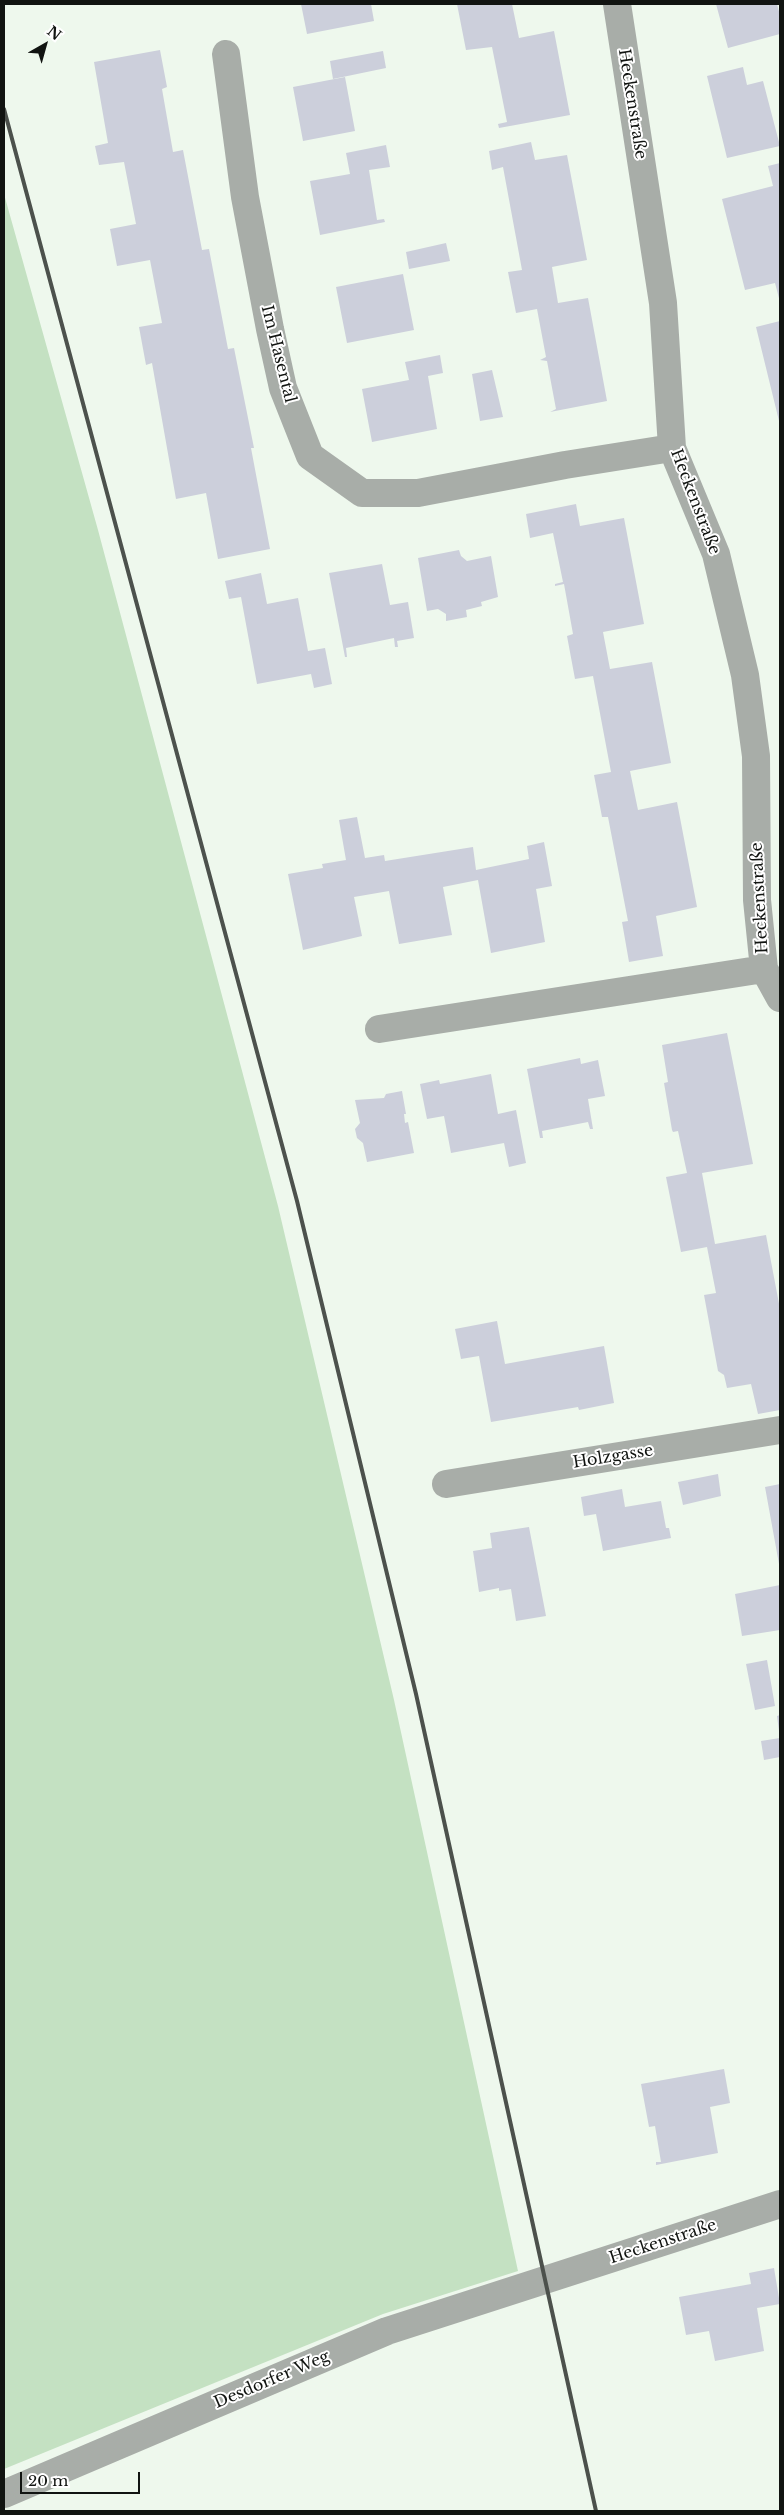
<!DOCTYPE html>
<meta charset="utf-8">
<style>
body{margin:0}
#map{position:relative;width:784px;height:2515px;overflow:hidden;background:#eef8ed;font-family:"Libre Baskerville",serif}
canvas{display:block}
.frame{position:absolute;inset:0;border:5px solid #111411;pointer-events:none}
.north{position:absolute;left:20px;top:20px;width:50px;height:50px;-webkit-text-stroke:4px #fff;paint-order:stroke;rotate:38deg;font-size:14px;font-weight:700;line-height:20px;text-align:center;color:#111411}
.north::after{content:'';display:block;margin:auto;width:18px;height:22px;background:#111411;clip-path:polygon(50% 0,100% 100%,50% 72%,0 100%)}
.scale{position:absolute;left:20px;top:2472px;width:120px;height:22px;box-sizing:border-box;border:2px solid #111411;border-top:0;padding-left:6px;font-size:15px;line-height:18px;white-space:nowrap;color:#111411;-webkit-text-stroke:4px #fff;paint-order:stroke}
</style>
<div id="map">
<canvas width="784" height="2515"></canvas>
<div class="frame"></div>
<div class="north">N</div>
<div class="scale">20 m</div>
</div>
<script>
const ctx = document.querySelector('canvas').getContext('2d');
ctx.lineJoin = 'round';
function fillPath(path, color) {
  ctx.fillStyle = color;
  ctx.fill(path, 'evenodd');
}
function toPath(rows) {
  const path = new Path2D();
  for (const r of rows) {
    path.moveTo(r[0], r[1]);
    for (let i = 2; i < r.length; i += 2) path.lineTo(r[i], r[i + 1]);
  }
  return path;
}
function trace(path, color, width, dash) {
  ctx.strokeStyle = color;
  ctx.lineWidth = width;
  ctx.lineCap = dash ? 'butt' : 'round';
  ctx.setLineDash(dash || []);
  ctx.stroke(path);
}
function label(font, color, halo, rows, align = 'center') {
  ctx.font = font + ' "Libre Baskerville",serif';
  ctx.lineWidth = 4;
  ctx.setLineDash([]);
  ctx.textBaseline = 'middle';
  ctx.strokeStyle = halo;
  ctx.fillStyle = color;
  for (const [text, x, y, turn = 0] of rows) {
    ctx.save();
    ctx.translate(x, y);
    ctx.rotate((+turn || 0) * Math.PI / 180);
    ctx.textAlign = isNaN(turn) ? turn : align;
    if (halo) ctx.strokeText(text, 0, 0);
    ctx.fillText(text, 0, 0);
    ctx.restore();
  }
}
fillPath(toPath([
 [4,194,98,530,278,1206,394,1700,518,2271,383,2314,4,2469]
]), '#c4e1c2');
fillPath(toPath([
 [301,4,371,4,374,21,307,34],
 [457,4,512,4,519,38,554,31,570,115,499,128,498,124,507,122,492,47,466,50],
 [716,4,777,4,780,15,780,34,728,48],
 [160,50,167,87,162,89,173,152,183,150,202,250,209,249,228,349,234,348,254,448,251,448,270,549,218,559,206,493,176,499,152,363,146,365,139,327,162,323,150,260,117,266,110,229,136,224,124,162,99,165,95,146,108,143,94,62],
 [383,51,386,68,333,79,330,61],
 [743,67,747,85,763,81,780,146,727,158,707,76],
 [345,77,355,131,303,141,293,87],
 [531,142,535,160,567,155,587,260,552,267,558,303,588,298,607,401,550,412,556,409,547,361,540,360,546,357,537,309,516,313,508,272,522,270,503,167,492,170,489,151],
 [386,145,390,167,369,170,377,220,384,219,385,222,320,235,310,181,350,174,346,153],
 [780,163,780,302,775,283,745,290,722,199,773,186,768,166],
 [446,243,450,261,409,269,406,252],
 [403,274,414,330,347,343,336,287],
 [780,321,780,425,756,327],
 [440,355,443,373,428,376,437,429,372,442,362,389,409,380,405,362],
 [492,370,503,417,480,421,472,374],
 [576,504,580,526,624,518,644,624,603,632,610,669,652,662,671,763,630,771,638,810,677,802,697,907,656,916,663,956,629,962,622,922,628,921,608,817,602,817,594,775,611,772,593,676,575,679,567,636,573,634,564,584,555,586,555,584,563,582,553,533,530,538,526,514],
 [459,550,461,556,467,561,491,556,498,597,481,602,482,606,466,610,467,617,446,621,446,614,438,609,427,611,418,558],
 [382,564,390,605,408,602,414,638,397,641,398,647,395,647,394,638,346,648,347,657,345,657,329,573],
 [261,573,267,604,298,598,308,651,325,648,332,684,314,688,311,674,257,684,241,597,229,599,225,581],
 [357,817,365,858,384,855,385,861,473,847,476,870,529,859,527,846,544,842,552,886,536,889,545,942,491,953,478,880,443,887,452,935,399,944,389,891,354,897,362,936,303,950,288,874,323,868,322,864,346,860,339,820],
 [727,1033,753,1164,702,1173,715,1244,766,1235,780,1309,780,1410,758,1414,751,1384,727,1388,724,1375,718,1371,704,1295,716,1293,707,1247,681,1252,666,1177,687,1173,678,1131,673,1132,672,1130,664,1083,668,1082,662,1045],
 [580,1058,581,1064,598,1060,605,1096,588,1099,593,1129,590,1129,588,1122,542,1131,543,1138,540,1138,527,1069],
 [491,1074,498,1114,516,1110,526,1163,509,1167,504,1143,451,1153,444,1116,427,1119,420,1084,439,1080,440,1084],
 [402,1091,406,1114,404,1114,405,1123,408,1122,414,1153,367,1162,363,1143,357,1138,355,1129,360,1123,355,1100,384,1098,386,1094],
 [497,1321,505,1364,604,1346,614,1403,579,1410,578,1407,491,1422,479,1356,461,1359,455,1329],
 [718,1474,721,1496,683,1505,678,1482],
 [780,1484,780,1564,779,1564,765,1487],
 [622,1489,625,1507,661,1501,666,1528,669,1528,671,1538,603,1551,596,1514,584,1516,581,1497],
 [529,1527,546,1616,516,1621,511,1589,499,1591,499,1588,479,1592,473,1551,492,1548,490,1533],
 [780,1585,780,1630,742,1636,735,1594],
 [767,1660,775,1706,755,1710,746,1664],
 [780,1715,780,1731,779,1731,777,1716],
 [780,1738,780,1757,764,1760,761,1741],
 [724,2069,730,2103,710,2107,718,2153,656,2165,656,2162,661,2162,655,2126,649,2127,641,2084],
 [774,2268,780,2304,757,2308,764,2351,715,2361,709,2331,686,2335,679,2297,751,2284,749,2273]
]), '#cccfdb');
trace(toPath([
 [617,4,663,303,672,448,716,554,745,675,756,756,757,900,764,969,780,998],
 [226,54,245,197,270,329,283,388,310,456,362,493,418,493,565,465,672,448],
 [379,1029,764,969],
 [446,1484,780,1430],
 [4,2494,387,2331,780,2204]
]), '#a8ada8', 28);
trace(toPath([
 [4,109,297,1201,416,1694,596,2511]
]), '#4c514c', 4);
label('16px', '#111411', '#fff', [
 ["Heckenstraße",632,104,81],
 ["Im Hasental",278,354,76],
 ["Heckenstraße",695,502,69],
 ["Heckenstraße",760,898,-93],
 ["Holzgasse",613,1457,-9],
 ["Heckenstraße",663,2242,-18],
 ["Desdorfer Weg",272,2380,-23]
]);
</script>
